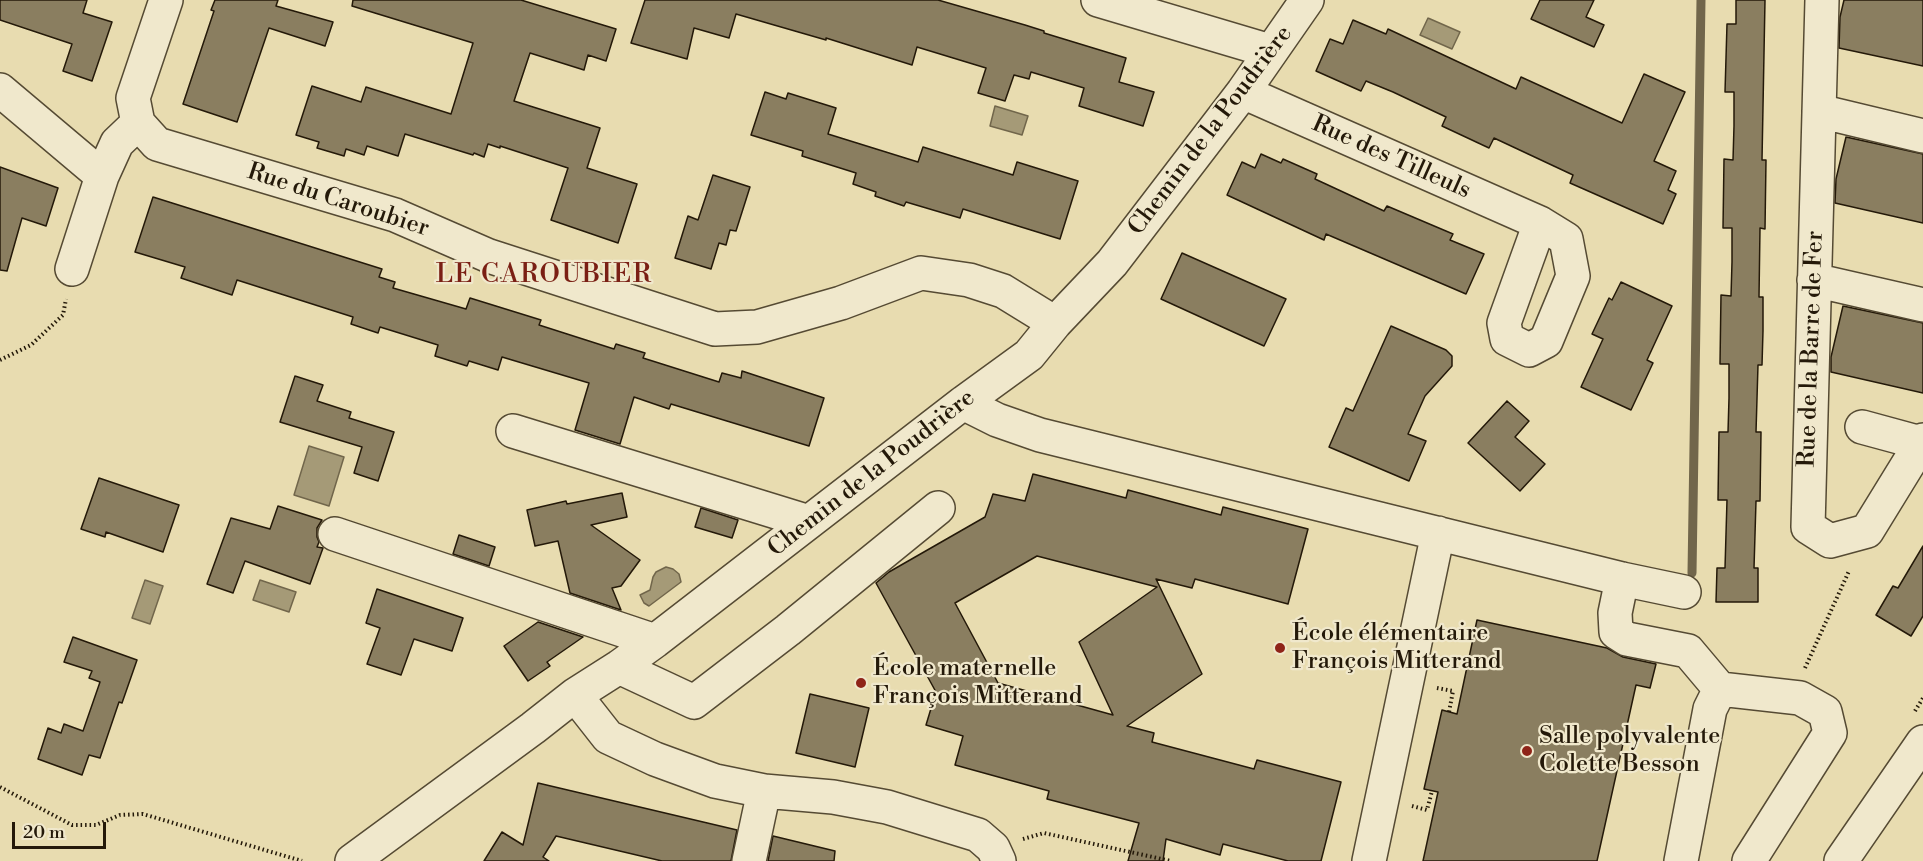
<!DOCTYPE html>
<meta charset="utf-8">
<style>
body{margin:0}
#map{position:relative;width:1923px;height:861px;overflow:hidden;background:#e8dcb0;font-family:"Libre Bodoni",serif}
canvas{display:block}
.scale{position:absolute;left:12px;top:822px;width:94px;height:27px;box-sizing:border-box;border:3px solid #241909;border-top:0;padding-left:8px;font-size:18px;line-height:21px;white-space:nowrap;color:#241909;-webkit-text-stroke:4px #f0e8cc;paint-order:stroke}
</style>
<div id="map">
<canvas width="1923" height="861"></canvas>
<div class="scale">20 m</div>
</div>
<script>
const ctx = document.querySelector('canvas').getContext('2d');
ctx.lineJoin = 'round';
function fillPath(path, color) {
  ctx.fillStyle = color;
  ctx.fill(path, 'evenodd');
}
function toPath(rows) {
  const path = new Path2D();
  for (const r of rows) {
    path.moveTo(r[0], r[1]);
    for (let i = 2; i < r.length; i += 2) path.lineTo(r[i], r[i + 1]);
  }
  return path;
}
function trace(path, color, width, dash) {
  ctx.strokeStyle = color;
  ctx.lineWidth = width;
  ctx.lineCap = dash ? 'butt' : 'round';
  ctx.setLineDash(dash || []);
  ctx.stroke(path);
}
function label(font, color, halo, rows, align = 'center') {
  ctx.font = font + ' "Libre Bodoni",serif';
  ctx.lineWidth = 4.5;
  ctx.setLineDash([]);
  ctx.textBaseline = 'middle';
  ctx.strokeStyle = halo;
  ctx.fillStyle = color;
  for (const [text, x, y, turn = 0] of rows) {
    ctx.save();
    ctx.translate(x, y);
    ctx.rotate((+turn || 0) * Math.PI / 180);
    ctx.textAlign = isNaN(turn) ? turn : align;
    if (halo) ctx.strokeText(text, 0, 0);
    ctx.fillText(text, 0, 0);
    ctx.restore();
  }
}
const water = toPath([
 [1428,18,1460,32,1452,49,1420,35,1428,18],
 [995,106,1028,116,1022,135,990,126,995,106],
 [309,446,344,457,329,506,294,495,309,446],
 [666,567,673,569,679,574,681,582,649,606,644,603,640,595,650,590,653,577,656,572,666,567],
 [145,580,163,586,150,624,132,618,145,580],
 [260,580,296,592,289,612,253,600,260,580]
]);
fillPath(water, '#a59a77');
trace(water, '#71664b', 1.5);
trace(toPath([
 [1692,573,1701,0]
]), '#71664b', 9);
const building = toPath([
 [0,0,87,0,83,13,112,22,92,81,63,71,72,44,0,20,0,0],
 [215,0,278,0,276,6,333,22,325,46,269,28,237,122,183,104,214,11,211,10,215,0],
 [353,0,521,0,616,29,606,61,588,55,584,70,530,53,514,101,600,128,587,168,637,184,618,243,551,220,568,168,500,146,500,148,488,144,484,157,474,153,473,155,405,134,398,156,367,146,364,155,346,149,344,156,317,148,319,142,296,135,312,86,361,102,366,87,451,114,473,43,352,6,353,0],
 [645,0,938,0,1025,25,1044,31,1044,33,1126,58,1119,82,1154,92,1143,126,1079,106,1084,88,1031,72,1029,79,1014,75,1005,101,978,93,986,68,917,47,912,65,826,38,826,40,736,14,729,38,694,28,687,59,631,43,645,0],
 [1540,0,1594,0,1586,17,1604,25,1594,47,1531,19,1540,0],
 [1736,0,1765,0,1762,160,1766,160,1765,229,1760,228,1759,297,1763,297,1763,331,1762,365,1758,365,1756,432,1761,432,1760,501,1756,501,1754,568,1758,568,1758,602,1716,602,1717,568,1725,568,1727,500,1718,500,1719,432,1728,432,1729,398,1729,364,1720,364,1721,295,1731,296,1732,262,1732,228,1723,228,1724,159,1733,160,1734,126,1734,92,1725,92,1727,24,1736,24,1736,0],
 [1844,0,1923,0,1923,66,1839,48,1840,17,1844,0],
 [1353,20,1386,34,1388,29,1516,89,1521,77,1622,123,1644,74,1685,92,1654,161,1676,171,1668,190,1676,194,1663,224,1570,183,1573,175,1494,138,1489,148,1442,126,1446,117,1393,92,1366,81,1361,91,1316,71,1330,39,1343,44,1353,20],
 [765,92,786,99,788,93,836,108,828,134,918,162,923,147,1013,175,1017,162,1078,181,1060,239,963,209,960,218,906,202,904,206,875,196,876,192,853,184,856,173,802,156,803,151,751,135,765,92],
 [1846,137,1923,154,1923,223,1835,203,1836,179,1846,137],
 [1261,154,1281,163,1283,159,1317,174,1315,179,1384,211,1387,206,1453,234,1450,240,1484,254,1466,294,1326,234,1324,240,1227,195,1242,162,1255,168,1261,154],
 [0,167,58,188,46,226,22,218,7,271,0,270,0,167],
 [713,175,750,187,736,231,730,230,726,245,719,243,711,269,675,258,688,216,698,220,713,175],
 [153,197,382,269,379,277,395,282,393,288,466,309,470,298,541,320,539,325,614,349,616,344,645,353,643,358,719,382,722,373,741,378,742,371,824,398,809,446,671,404,669,409,634,397,620,444,575,430,589,383,502,357,498,370,469,361,467,366,435,356,438,345,380,327,378,333,351,324,353,317,237,280,232,295,181,278,185,267,135,252,153,197],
 [1182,253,1286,299,1264,346,1161,299,1182,253],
 [1621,282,1672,306,1647,360,1653,363,1631,410,1581,387,1603,339,1592,334,1609,298,1612,300,1621,282],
 [1843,306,1923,323,1923,393,1831,372,1831,357,1843,306],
 [1391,326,1446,350,1452,356,1452,366,1425,396,1408,434,1426,441,1409,481,1329,447,1346,408,1353,411,1391,326],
 [295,376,323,385,317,401,351,412,349,418,394,432,378,481,354,473,362,447,280,422,295,376],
 [1507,401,1529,421,1515,437,1545,464,1520,491,1468,443,1507,401],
 [1033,474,1126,498,1128,490,1221,515,1223,507,1308,529,1288,604,1195,579,1192,588,1156,579,1202,674,1127,726,1154,733,1152,742,1254,769,1257,760,1341,782,1321,861,1288,861,1223,844,1220,855,1166,839,1163,861,1128,861,1139,823,1047,799,1049,791,955,765,963,736,926,725,936,692,876,583,889,572,985,517,993,494,1025,501,1033,474],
 [1037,556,1157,587,1079,642,1113,715,998,683,955,603,1037,556],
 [99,478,179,505,163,552,106,532,105,537,81,529,99,478],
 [622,493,627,517,591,525,640,560,621,586,612,588,621,610,570,593,558,541,535,546,527,510,566,501,567,504,622,493],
 [278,506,322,520,317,528,317,537,319,542,317,547,323,548,310,584,245,561,233,593,207,584,231,518,270,529,278,506],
 [701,508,738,520,732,538,695,527,701,508],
 [459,535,495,547,489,566,453,554,459,535],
 [1923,546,1923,616,1911,636,1876,615,1893,586,1898,588,1923,546],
 [377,589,463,618,452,651,414,639,401,675,367,664,380,628,366,623,377,589],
 [1477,620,1607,648,1623,657,1656,664,1650,688,1636,685,1597,861,1423,861,1438,792,1424,789,1442,710,1457,714,1477,620],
 [538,622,583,637,547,662,550,666,528,681,504,646,538,622],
 [73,637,137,660,122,703,119,702,100,758,89,755,82,775,38,759,48,728,61,733,64,724,83,731,100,682,89,678,92,671,64,662,73,637],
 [810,694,869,708,855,767,796,753,810,694],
 [538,783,737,830,731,861,662,861,556,836,543,857,549,861,484,861,502,832,523,845,538,783],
 [773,836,835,851,834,861,768,861,773,836]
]);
fillPath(building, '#8a7e60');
trace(building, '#241909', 1.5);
const minor = toPath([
 [1098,0,1270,51],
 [1822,0,1808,527,1830,541,1867,531,1923,440],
 [0,90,102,176],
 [1243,92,1540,223,1566,239,1573,276,1546,341,1529,350,1507,339,1504,323,1540,223],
 [1819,111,1923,136],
 [138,123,157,144,395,215,489,256,715,329,757,327,841,303,921,273,969,280,1003,291,1055,323],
 [72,269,102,176,117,143,138,123,133,98,166,0],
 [1814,280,1923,305],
 [963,403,997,420,1040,435,1622,579,1684,592],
 [1862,427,1921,443],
 [513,431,809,522],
 [335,534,655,641],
 [1622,579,1615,613,1616,632,1627,639,1688,651,1720,689,1800,698,1825,712,1830,733,1749,861],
 [619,667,694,702,788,630,938,508],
 [575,695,608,737,655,759,715,781,764,791,833,797,887,807,978,835,993,848,999,861],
 [352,861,533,728,575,695,619,667,655,641,963,403,1029,355,1055,323,1112,263,1243,92,1307,0],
 [749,861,764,791],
 [1369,861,1438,533],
 [1681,861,1710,709,1720,689],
 [1841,861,1923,742]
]);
trace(minor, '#554a33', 36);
trace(toPath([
 [0,360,31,345,63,315,66,299],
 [1805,668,1849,571],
 [1437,688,1453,691,1449,712],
 [1915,711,1923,698],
 [0,787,72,825,96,825,120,815,143,814,302,861],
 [1412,806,1427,810,1432,791],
 [1023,839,1044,833,1171,861]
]), '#241909', 4, [1.5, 3]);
trace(minor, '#f0e8cc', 33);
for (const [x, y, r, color] of [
 [1280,648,6,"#8f2418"],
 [861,683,6,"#8f2418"],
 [1527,751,6,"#8f2418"]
]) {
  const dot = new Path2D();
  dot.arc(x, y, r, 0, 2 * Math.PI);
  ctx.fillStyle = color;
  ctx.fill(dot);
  trace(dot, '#f0e8cc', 2);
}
label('24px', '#241909', '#f0e8cc', [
 ["Chemin de la Poudrière",1211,131,-53],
 ["Rue des Tilleuls",1391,158,24],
 ["Rue du Caroubier",338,201,18],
 ["Rue de la Barre de Fer",1812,349,-88],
 ["Chemin de la Poudrière",872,474,-38]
]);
label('24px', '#241909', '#f0e8cc', [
 ["École élémentaire",1292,634],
 ["François Mitterand",1292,662],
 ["École maternelle",873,669],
 ["François Mitterand",873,697],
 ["Salle polyvalente",1539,737],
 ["Colette Besson",1539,765]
], 'left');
ctx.letterSpacing = '1.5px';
label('26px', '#7a1f14', '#f0e8cc', [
 ["LE CAROUBIER",544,276]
]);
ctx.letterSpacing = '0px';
</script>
